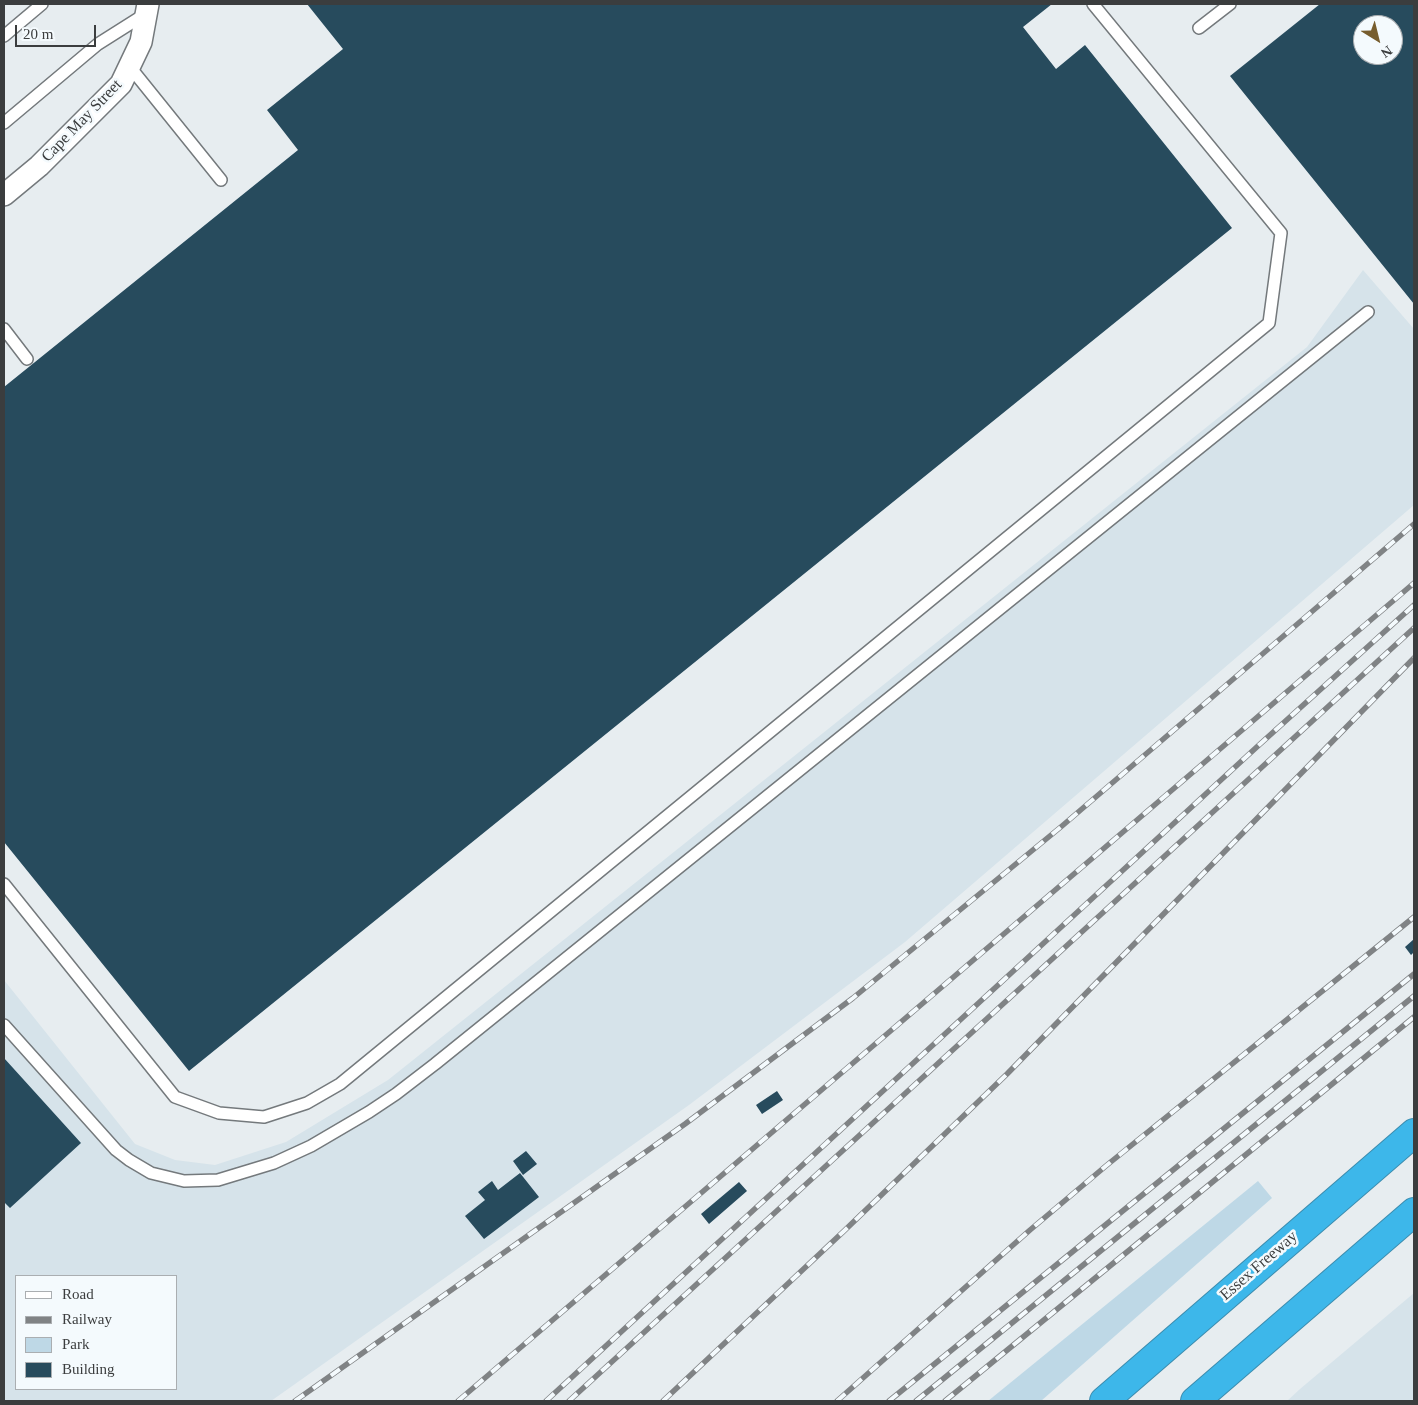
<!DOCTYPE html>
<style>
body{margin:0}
#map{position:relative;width:1418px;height:1405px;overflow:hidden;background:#e7edf0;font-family:Georgia,serif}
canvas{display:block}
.frame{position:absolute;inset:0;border:5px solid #3b3d3e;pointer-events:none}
.legend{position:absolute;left:15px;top:1275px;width:162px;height:115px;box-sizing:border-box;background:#f4fafd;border:1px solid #aaaeb1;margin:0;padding:6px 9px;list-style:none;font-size:15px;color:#3b3d3e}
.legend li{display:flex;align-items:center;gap:10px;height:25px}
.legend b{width:25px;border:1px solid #aaaeb1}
.north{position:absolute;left:1353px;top:15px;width:50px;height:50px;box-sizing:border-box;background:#f4fafd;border:1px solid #aaaeb1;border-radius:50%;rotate:144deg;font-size:14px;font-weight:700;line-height:20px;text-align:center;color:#3b3d3e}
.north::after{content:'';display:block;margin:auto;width:18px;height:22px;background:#775d2e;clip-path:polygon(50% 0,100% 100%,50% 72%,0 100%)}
.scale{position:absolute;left:15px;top:25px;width:81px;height:22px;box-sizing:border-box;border:2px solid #3b3d3e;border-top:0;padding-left:6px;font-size:15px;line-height:18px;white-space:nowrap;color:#3b3d3e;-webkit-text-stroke:4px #f4fafd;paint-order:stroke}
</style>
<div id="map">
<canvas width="1418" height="1405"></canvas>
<div class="frame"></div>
<ul class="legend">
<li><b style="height:6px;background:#fff"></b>Road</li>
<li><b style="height:6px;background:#808385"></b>Railway</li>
<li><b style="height:14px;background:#bed8e6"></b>Park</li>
<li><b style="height:14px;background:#274b5d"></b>Building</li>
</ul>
<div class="north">N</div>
<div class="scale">20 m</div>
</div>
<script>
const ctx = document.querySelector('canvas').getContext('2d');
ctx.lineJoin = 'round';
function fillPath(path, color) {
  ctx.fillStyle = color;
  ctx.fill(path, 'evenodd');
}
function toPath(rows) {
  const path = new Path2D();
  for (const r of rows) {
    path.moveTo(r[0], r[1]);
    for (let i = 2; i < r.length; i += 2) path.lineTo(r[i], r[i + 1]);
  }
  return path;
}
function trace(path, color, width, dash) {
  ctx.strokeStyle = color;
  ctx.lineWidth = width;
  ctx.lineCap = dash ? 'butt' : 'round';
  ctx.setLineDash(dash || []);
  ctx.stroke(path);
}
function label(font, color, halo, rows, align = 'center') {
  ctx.font = font + ' Georgia,serif';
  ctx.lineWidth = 5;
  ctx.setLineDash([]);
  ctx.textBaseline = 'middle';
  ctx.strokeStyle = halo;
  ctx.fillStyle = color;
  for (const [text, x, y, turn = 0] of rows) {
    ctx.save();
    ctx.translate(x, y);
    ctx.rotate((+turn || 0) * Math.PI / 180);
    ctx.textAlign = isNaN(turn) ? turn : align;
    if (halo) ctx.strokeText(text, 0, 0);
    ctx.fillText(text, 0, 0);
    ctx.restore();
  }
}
fillPath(toPath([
 [1363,270,1414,329,1414,505,905,942,689,1105,271,1401,4,1401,4,980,135,1144,175,1160,215,1165,286,1142,388,1080,1307,347],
 [16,1276,176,1276,176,1389,16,1389],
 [1414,1293,1414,1401,1287,1401,1300,1389]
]), '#d6e3ea');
fillPath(toPath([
 [1258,1181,1272,1198,1041,1401,988,1401]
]), '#bed8e6');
fillPath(toPath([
 [307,4,1052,4,1023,27,1056,69,1085,45,1232,228,189,1071,4,842,4,387,298,150,267,110,343,49],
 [1320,4,1414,4,1414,304,1230,76],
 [1363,25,1393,25,1393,55,1363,55],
 [1414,939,1414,952,1411,955,1405,947],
 [4,1058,81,1143,10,1208,4,1202],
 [777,1091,783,1100,762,1114,756,1105],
 [526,1151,537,1164,523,1175,513,1161],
 [520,1173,539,1197,484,1239,465,1216,485,1200,478,1192,492,1181,498,1190],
 [739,1182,747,1191,709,1224,701,1214]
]), '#274b5d');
const lane = toPath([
 [1199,28,1230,4],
 [4,36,42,4],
 [130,67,221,180],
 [4,123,98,44,147,13],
 [4,329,27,359],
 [4,884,175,1097,219,1113,264,1117,307,1103,340,1084,1269,323,1281,233,1093,4],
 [4,1025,116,1150,129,1160,151,1173,184,1181,218,1180,274,1163,311,1146,369,1112,396,1094,435,1064,1368,312]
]);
const street = toPath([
 [4,195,39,166,121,84,141,42,148,4]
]);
const highway = toPath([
 [1104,1401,1414,1133],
 [1195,1401,1414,1212]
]);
trace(lane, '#74797c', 14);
trace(street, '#74797c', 24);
trace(highway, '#3c8cae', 30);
trace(lane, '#fff', 11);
trace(street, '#fff', 21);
trace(highway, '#3db7ea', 28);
const rail = toPath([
 [295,1401,685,1124,853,998,1062,826,1414,524],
 [458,1401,1414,583],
 [546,1401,1259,745,1414,605],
 [569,1401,1414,628],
 [663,1401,844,1231,1007,1074,1414,658],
 [837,1401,1030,1230,1107,1165,1414,917],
 [889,1401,1414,974],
 [916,1401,1414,996],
 [945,1401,1414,1017]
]);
trace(rail, '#808385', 5.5);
trace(rail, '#f4fafd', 4, [11]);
label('16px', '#3b3d3e', '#f4fafd', [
 ["Cape May Street",82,121,-46],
 ["Essex Freeway",1259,1266,-41]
]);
</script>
